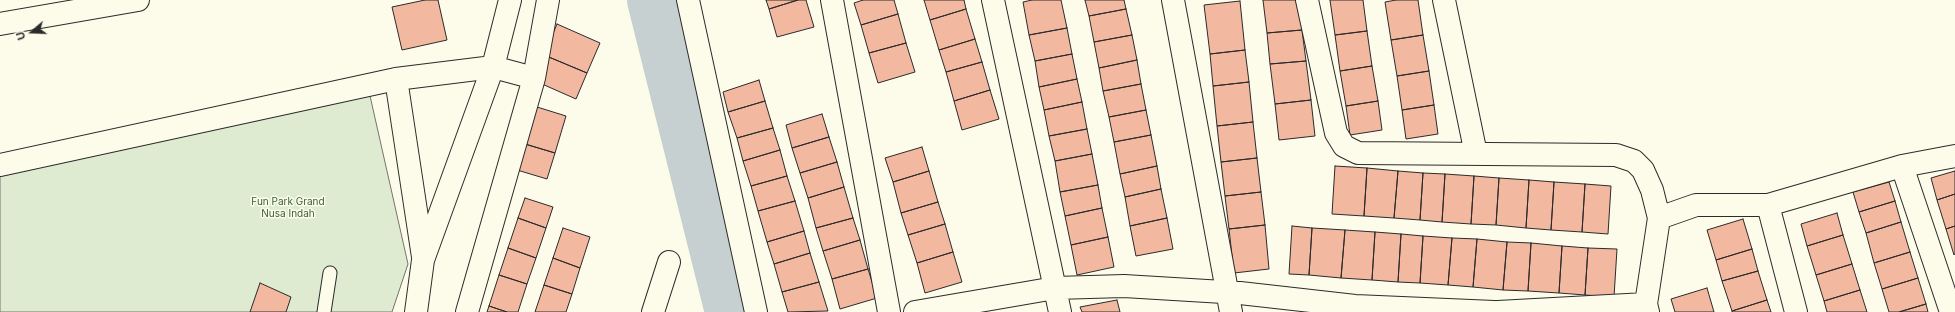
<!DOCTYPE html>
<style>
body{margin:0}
#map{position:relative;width:1955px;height:312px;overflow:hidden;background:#fdfbea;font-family:Inter,sans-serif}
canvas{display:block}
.north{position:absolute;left:12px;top:12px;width:40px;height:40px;-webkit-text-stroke:3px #fdfbea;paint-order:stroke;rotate:251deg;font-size:11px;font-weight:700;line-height:16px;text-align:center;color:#2b2b2b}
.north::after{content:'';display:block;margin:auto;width:14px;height:18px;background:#2b2b2b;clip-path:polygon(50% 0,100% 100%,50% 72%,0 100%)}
</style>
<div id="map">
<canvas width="1955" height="312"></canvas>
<div class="north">U</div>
</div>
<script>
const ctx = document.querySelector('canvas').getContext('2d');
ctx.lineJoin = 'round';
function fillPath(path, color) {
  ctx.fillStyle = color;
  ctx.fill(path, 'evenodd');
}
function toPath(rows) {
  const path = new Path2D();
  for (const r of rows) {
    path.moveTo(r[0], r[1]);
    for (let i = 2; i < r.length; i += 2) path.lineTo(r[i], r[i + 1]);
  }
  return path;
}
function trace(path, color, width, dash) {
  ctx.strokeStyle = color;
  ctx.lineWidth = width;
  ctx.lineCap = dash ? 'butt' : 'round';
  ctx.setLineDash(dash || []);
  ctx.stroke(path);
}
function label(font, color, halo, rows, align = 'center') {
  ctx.font = font + ' Inter,sans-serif';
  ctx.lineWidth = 3;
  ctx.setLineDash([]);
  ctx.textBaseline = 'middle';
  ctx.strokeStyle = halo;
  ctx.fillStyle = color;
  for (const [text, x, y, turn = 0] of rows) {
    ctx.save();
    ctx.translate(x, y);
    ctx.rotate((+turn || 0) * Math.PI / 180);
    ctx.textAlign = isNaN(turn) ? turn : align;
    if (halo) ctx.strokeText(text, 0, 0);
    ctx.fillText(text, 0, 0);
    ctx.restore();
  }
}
const green = toPath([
 [368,87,408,264,392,312,0,312,0,154,368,87]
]);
fillPath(green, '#deebd1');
trace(green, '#74746e', 1);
trace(toPath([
 [654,0,732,312]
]), '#c7d0d0', 54);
const building = toPath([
 [425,0,438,0,447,40,402,50,392,7,425,0],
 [766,0,798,0,769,9,766,0],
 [798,0,806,0,814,27,777,37,769,9,798,0],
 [863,0,894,0,898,14,861,25,854,3,863,0],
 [924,0,964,0,966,9,930,20,924,0],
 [1032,0,1061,0,1067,28,1029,35,1023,2,1032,0],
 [1085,0,1124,0,1126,9,1089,16,1085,0],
 [1263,0,1299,0,1302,30,1267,33,1263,0],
 [1330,0,1363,0,1367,31,1335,35,1330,0],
 [1396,0,1418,0,1423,35,1391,40,1385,2,1396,0],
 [1240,1,1245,50,1210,54,1204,5,1240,1],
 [966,9,975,39,939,50,930,20,966,9],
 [1126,9,1132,35,1094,42,1089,16,1126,9],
 [898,14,906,43,869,53,861,25,898,14],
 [557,24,600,43,587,73,544,55,557,24],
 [1067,28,1072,54,1035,61,1029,35,1067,28],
 [1302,30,1306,61,1270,64,1267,33,1302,30],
 [1367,31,1372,66,1340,71,1335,35,1367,31],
 [1132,35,1137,60,1099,68,1094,42,1132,35],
 [1423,35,1429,71,1397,76,1391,40,1423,35],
 [975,39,982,62,946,72,939,50,975,39],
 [906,43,915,72,878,83,869,53,906,43],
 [1245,50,1249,82,1213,86,1210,54,1245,50],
 [1072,54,1077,79,1039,87,1035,61,1072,54],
 [544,55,587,73,576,99,533,80,544,55],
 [1137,60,1141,84,1103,91,1099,68,1137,60],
 [1306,61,1311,100,1275,104,1270,64,1306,61],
 [982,62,990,90,954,101,946,72,982,62],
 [1372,66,1378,101,1346,106,1340,71,1372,66],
 [1429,71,1434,105,1402,110,1397,76,1429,71],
 [1077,79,1082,102,1044,110,1039,87,1077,79],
 [759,80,765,101,728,112,723,92,759,80],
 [1249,82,1253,122,1217,126,1213,86,1249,82],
 [1141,84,1146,110,1109,117,1103,91,1141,84],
 [990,90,999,119,962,130,954,101,990,90],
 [1311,100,1315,136,1279,140,1275,104,1311,100],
 [765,101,773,128,737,138,728,112,765,101],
 [1378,101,1382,130,1350,135,1346,106,1378,101],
 [1082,102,1087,129,1049,136,1044,110,1082,102],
 [1434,105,1438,134,1406,139,1402,110,1434,105],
 [537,107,566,116,555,153,525,144,537,107],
 [1146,110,1151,135,1114,142,1109,117,1146,110],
 [822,114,829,137,792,148,786,125,822,114],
 [1253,122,1257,158,1221,162,1217,126,1253,122],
 [773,128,780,150,743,161,737,138,773,128],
 [1087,129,1092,154,1055,161,1049,136,1087,129],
 [1151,135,1157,166,1120,174,1114,142,1151,135],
 [829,137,837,162,800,173,792,148,829,137],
 [525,144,555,153,547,179,517,170,525,144],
 [922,147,929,171,893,182,885,158,922,147],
 [780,150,787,176,751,186,743,161,780,150],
 [1092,154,1098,185,1060,192,1055,161,1092,154],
 [1257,158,1261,192,1225,196,1221,162,1257,158],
 [837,162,844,187,808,198,800,173,837,162],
 [1157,166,1161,189,1125,197,1120,174,1157,166],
 [1335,166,1367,168,1364,216,1332,214,1335,166],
 [1367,168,1398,171,1394,218,1364,216,1367,168],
 [929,171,938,202,901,213,893,182,929,171],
 [1398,171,1423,173,1420,220,1394,218,1398,171],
 [1955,171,1955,194,1937,200,1931,178,1955,171],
 [1423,173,1445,174,1442,222,1420,220,1423,173],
 [1445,174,1474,176,1471,224,1442,222,1445,174],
 [787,176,795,201,758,211,751,186,787,176],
 [1474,176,1499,178,1496,225,1471,224,1474,176],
 [1499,178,1529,180,1526,228,1496,225,1499,178],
 [1529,180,1554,182,1551,230,1526,228,1529,180],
 [1554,182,1585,184,1582,232,1551,230,1554,182],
 [1889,182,1895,201,1859,212,1853,192,1889,182],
 [1585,184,1611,186,1608,234,1582,232,1585,184],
 [1098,185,1102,208,1065,216,1060,192,1098,185],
 [844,187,853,218,816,228,808,198,844,187],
 [1161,189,1167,218,1130,226,1125,197,1161,189],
 [1261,192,1265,225,1229,229,1225,196,1261,192],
 [1955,194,1955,226,1946,229,1937,200,1955,194],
 [525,198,553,207,546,228,518,218,525,198],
 [795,201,804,231,767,242,758,211,795,201],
 [1895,201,1901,222,1866,233,1859,212,1895,201],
 [938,202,945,224,908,235,901,213,938,202],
 [1102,208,1108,237,1071,245,1065,216,1102,208],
 [1837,213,1843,235,1807,246,1801,224,1837,213],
 [518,218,546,228,536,258,508,248,518,218],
 [853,218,860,240,823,251,816,228,853,218],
 [1167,218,1173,249,1136,256,1130,226,1167,218],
 [1743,219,1752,249,1716,260,1707,230,1743,219],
 [1901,222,1910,252,1874,263,1866,233,1901,222],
 [945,224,953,252,917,263,908,235,945,224],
 [1265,225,1269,269,1234,273,1229,229,1265,225],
 [1292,226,1312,228,1309,275,1289,274,1292,226],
 [1955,226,1955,254,1954,255,1946,229,1955,226],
 [563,228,590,237,580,268,553,258,563,228],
 [1312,228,1345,230,1341,278,1309,275,1312,228],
 [1345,230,1375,232,1372,280,1341,278,1345,230],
 [804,231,810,253,774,264,767,242,804,231],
 [1375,232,1401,234,1398,282,1372,280,1375,232],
 [1401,234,1423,236,1420,283,1398,282,1401,234],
 [1843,235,1852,264,1816,275,1807,246,1843,235],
 [1423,236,1452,238,1448,285,1420,283,1423,236],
 [1108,237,1114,267,1077,275,1071,245,1108,237],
 [1452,238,1477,239,1473,287,1448,285,1452,238],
 [1477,239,1507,242,1503,290,1473,287,1477,239],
 [860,240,868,269,832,279,823,251,860,240],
 [1507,242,1531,243,1528,291,1503,290,1507,242],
 [1531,243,1562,246,1559,293,1528,291,1531,243],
 [1562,246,1588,248,1585,295,1559,293,1562,246],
 [508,248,536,258,527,284,499,275,508,248],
 [1588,248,1617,249,1614,297,1585,295,1588,248],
 [1752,249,1758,271,1722,281,1716,260,1752,249],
 [953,252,962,282,925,293,917,263,953,252],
 [1910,252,1918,278,1882,289,1874,263,1910,252],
 [810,253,819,282,782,292,774,264,810,253],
 [553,258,580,268,572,294,544,285,553,258],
 [1852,264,1860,290,1824,301,1816,275,1852,264],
 [868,269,877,298,840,309,832,279,868,269],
 [1758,271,1767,300,1732,311,1722,281,1758,271],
 [499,275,527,284,518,312,507,312,489,306,499,275],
 [1918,278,1926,304,1899,312,1889,312,1882,289,1918,278],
 [819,282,828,311,788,312,782,292,819,282],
 [260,283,291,297,286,312,250,312,260,283],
 [544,285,572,294,566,312,535,312,544,285],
 [1707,288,1714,312,1675,312,1671,299,1707,288],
 [1860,290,1867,312,1827,312,1824,301,1860,290],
 [1117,300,1120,312,1082,312,1080,307,1117,300],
 [1767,300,1771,312,1732,312,1732,311,1767,300],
 [1926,304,1928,312,1899,312,1926,304],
 [489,306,507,312,487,312,489,306]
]);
fillPath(building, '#f2b8a0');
trace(building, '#2b2b2b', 1);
const service = toPath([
 [324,312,330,273]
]);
const minor = toPath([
 [688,0,756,312],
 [832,0,889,312],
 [993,0,1060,312],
 [1173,0,1231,312],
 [1307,0,1336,133,1344,146,1358,153,1616,155,1634,161,1643,170,1652,190,1659,218,1646,304,1648,312],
 [1444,0,1476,154],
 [0,24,138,0],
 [396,79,423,257],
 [0,165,396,79,493,67,534,78],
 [1902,166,1951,312],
 [1768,205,1796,312],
 [1659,218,1696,205,1768,205,1902,166,1955,156],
 [416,312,423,260,493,67,510,0],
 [467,312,534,78,548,0],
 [653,312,669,262],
 [915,312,1055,288,1124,286,1240,293,1355,306,1494,312],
 [1498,312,1646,304]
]);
trace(service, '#2b2b2b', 15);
trace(minor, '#2b2b2b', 24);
trace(service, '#fdfbea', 13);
trace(minor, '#fdfbea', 22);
label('10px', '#34623c', '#fdfbea', [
 ["Fun Park Grand",288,202],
 ["Nusa Indah",288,214]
]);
</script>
